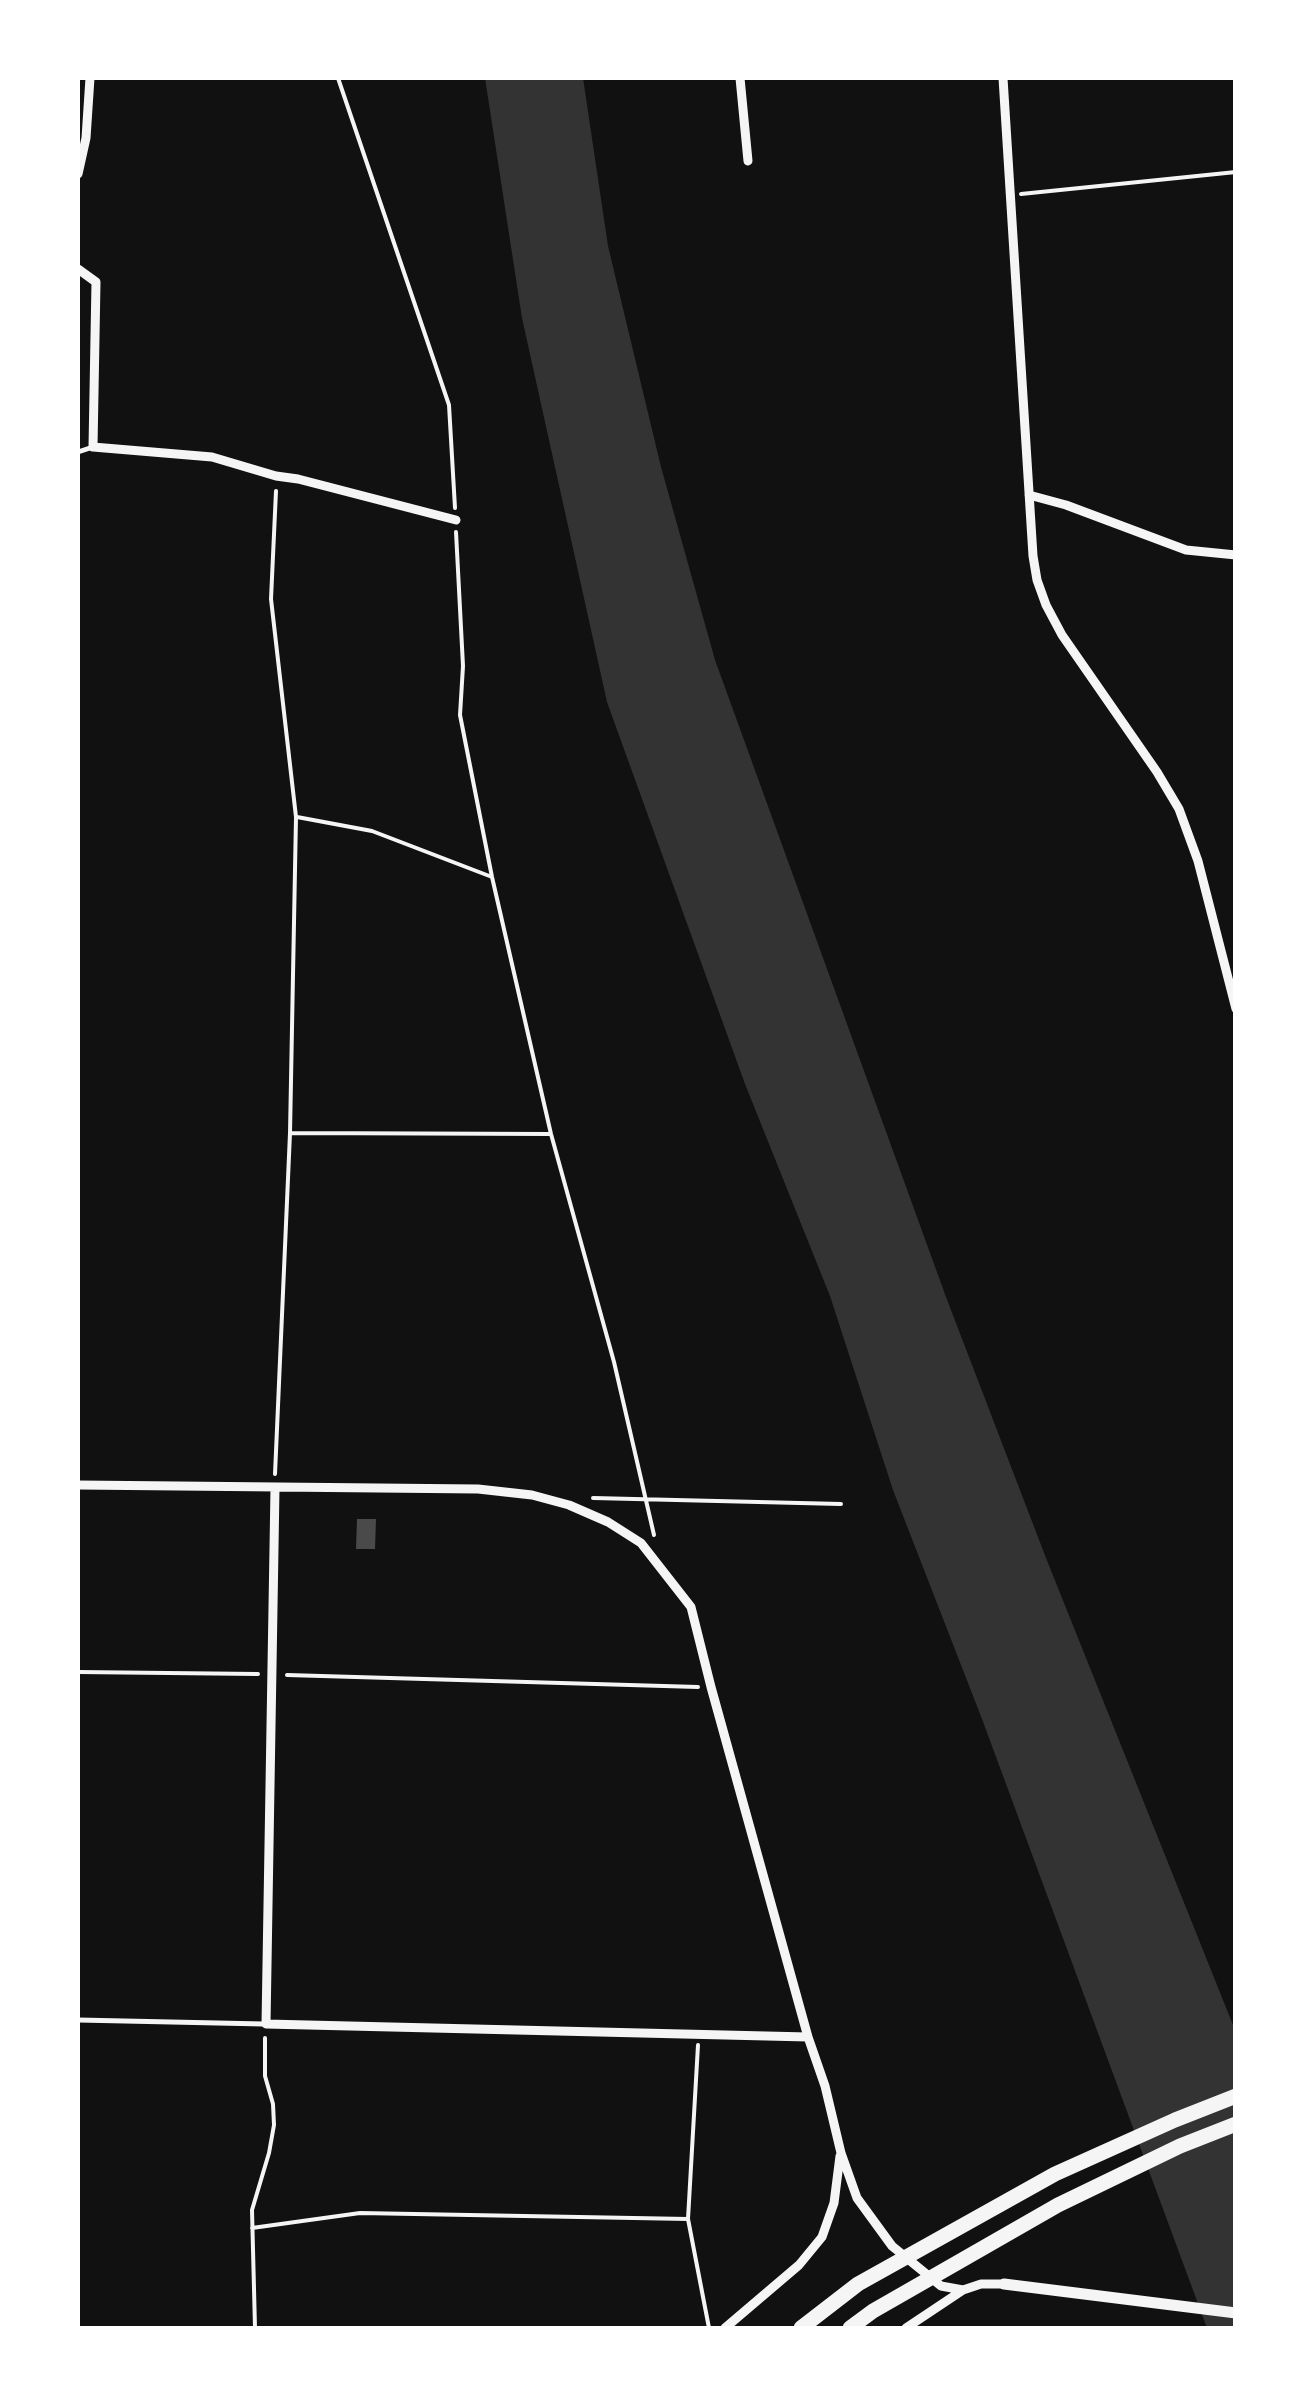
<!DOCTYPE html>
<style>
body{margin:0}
#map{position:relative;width:1313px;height:2406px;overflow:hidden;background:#111;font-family:Cabin,sans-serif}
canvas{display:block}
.frame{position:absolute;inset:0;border:80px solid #fff;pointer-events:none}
</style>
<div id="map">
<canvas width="1313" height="2406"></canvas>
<div class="frame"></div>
</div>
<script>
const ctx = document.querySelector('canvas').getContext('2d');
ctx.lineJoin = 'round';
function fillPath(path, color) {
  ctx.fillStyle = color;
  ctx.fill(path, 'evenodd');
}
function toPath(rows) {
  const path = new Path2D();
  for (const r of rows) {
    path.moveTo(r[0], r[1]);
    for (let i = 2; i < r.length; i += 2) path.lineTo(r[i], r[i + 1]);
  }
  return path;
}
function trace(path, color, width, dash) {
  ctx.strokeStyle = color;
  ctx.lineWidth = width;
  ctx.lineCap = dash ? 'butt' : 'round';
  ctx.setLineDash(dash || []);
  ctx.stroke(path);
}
fillPath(toPath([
 [485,78,583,78,608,246,661,467,715,660,946,1297,1046,1558,1235,2030,1235,2328,1207,2328,982,1719,893,1490,830,1296,745,1084,607,702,522,318]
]), '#333');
fillPath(toPath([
 [357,1519,376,1519,375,1549,356,1549]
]), '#4a4a4a');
trace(toPath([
 [338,78,449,405,455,508],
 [1021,194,1236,172],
 [456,532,463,666,460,715,492,877,551,1134,614,1362,654,1535],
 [297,817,372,831,492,877],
 [291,1133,551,1134],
 [275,1474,290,1133,296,817,271,599,276,491],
 [593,1498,841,1504],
 [78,1672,258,1674],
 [287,1675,698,1687],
 [698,2045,688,2219,709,2328],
 [252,2228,360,2213,688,2219],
 [255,2328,252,2210,269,2153,274,2125,273,2104,265,2076,265,2038]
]), '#f5f5f5', 4);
trace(toPath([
 [78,452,93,447],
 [78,2020,264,2024]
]), '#f5f5f5', 5);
trace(toPath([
 [740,78,748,161],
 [1003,78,1033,556,1037,580,1046,605,1062,635,1157,772,1179,809,1198,861,1236,1009],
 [78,174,86,138,90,78],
 [78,269,96,282,93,447,212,457,276,476,298,479,456,520],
 [1029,495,1066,505,1186,550,1236,555],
 [78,1485,478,1489,532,1495,569,1505,608,1522,641,1543,691,1607,711,1687,808,2037,825,2086,841,2153,857,2198,892,2246,941,2286,963,2290],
 [275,1488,266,2024,808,2037],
 [725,2328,799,2265,822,2237,834,2203,840,2156],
 [906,2328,963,2290,981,2284,1004,2284]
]), '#f5f5f5', 9);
trace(toPath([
 [1004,2284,1236,2313]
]), '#f5f5f5', 11);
trace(toPath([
 [801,2328,858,2284,1055,2174,1175,2120,1236,2096],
 [850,2328,873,2311,1058,2205,1180,2146,1236,2124]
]), '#f5f5f5', 15);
</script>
